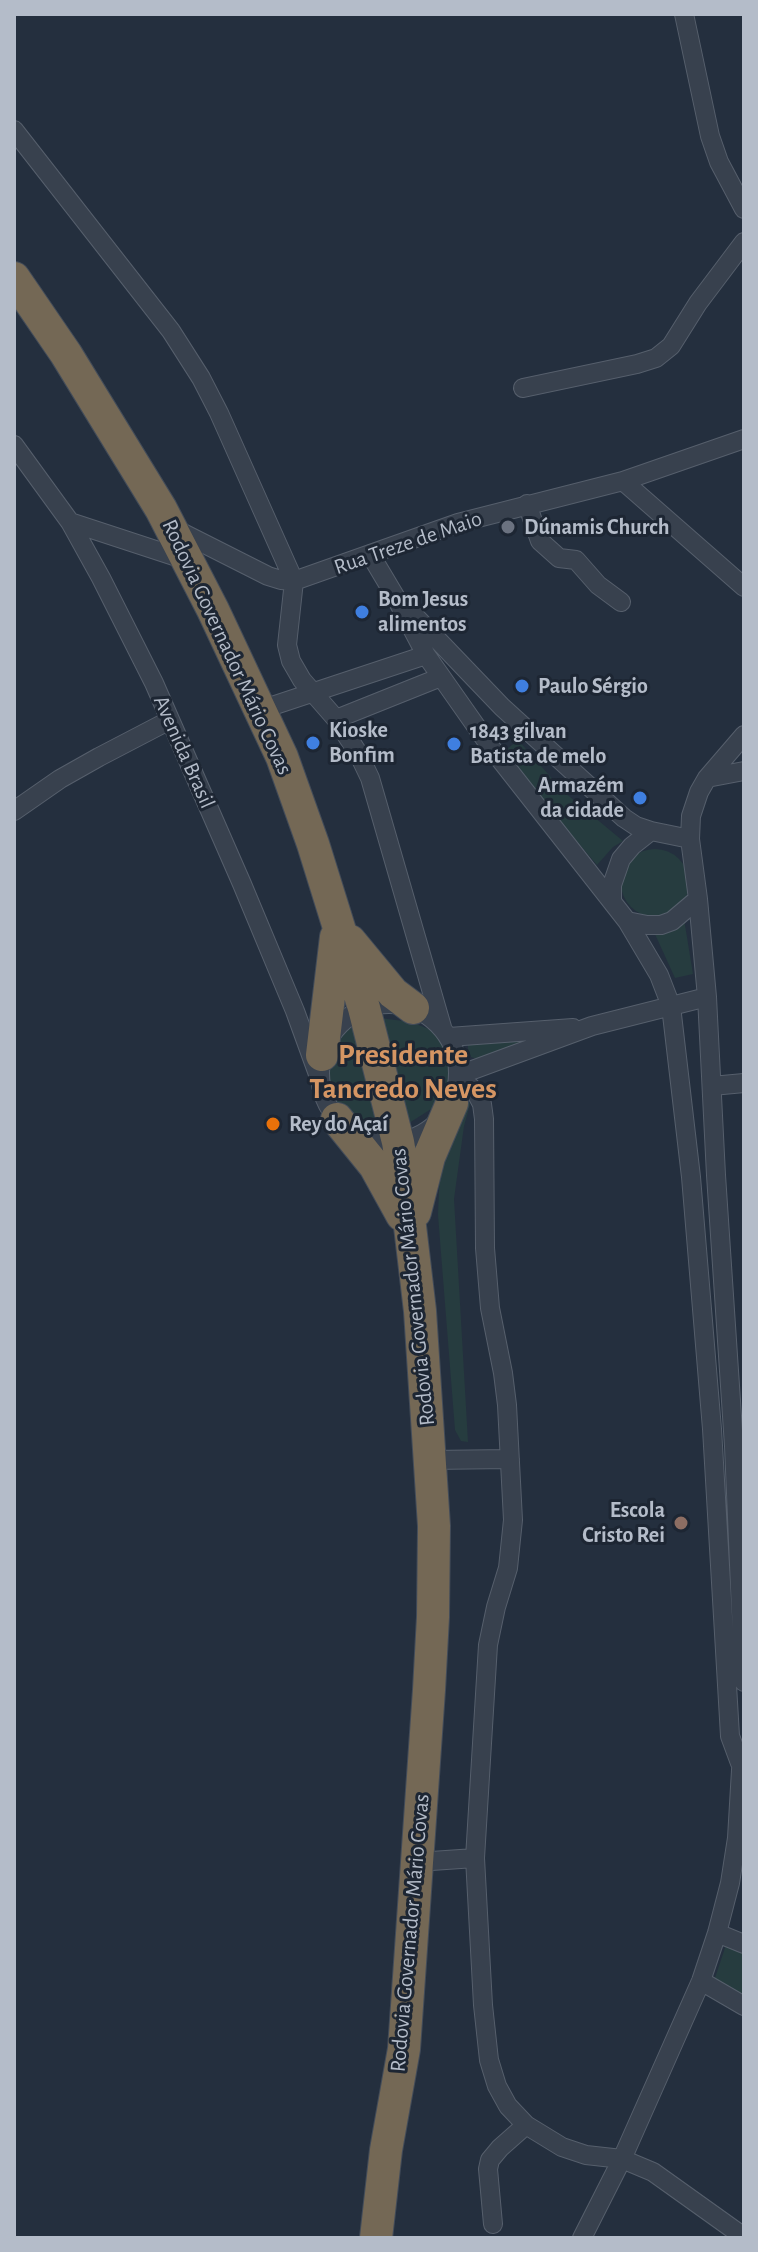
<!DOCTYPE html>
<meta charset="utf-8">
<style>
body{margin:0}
#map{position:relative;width:758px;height:2252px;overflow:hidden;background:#242f3e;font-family:"Alegreya Sans",sans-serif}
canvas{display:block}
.frame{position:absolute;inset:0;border:16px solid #b4bcc9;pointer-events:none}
</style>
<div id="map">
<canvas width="758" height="2252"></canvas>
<div class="frame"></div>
</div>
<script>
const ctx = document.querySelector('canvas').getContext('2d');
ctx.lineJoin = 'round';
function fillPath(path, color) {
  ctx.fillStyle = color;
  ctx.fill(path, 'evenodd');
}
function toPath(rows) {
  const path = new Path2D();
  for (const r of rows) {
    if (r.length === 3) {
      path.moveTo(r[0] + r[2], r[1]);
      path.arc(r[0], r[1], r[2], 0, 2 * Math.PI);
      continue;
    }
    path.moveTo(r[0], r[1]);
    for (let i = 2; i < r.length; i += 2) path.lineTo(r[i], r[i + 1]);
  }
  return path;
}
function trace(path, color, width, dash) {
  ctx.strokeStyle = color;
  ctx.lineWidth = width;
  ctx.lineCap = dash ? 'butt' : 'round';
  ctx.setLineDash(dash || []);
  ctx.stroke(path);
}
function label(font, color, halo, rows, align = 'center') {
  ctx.font = font + ' "Alegreya Sans",sans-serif';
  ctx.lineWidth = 6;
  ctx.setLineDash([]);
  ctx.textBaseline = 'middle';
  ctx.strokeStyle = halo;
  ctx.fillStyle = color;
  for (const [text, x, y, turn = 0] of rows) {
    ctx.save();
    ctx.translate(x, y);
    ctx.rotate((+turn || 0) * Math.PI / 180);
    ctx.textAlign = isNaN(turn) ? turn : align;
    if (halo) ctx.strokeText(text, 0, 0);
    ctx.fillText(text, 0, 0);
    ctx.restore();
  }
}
fillPath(toPath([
 [518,740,564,792,623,841,613,847,597,865,557,818,506,750],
 [655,883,34],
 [684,919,693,974,675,978,654,932],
 [380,1018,411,1022,436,1032,447,1046,452,1066,450,1084,439,1104,406,1125],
 [358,1024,386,1129,370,1130,357,1124,339,1112,328,1092,325,1071,339,1035],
 [554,1035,477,1059,471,1057,468,1049,468,1043],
 [471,1101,464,1126,454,1199,468,1442,461,1441,455,1430,438,1215,440,1168,454,1119],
 [726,1945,744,1951,744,1994,713,1984]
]), '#263c3f');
const street = toPath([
 [684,14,710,136,719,162,744,209],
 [14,130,171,331,201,378,219,413,294,581,287,645,291,661,302,680,336,719,358,753,370,778,442,1027],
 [523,388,637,364,656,358,671,346,698,303,744,242],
 [14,445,70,522,101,578,154,683,242,884,295,1011,319,1077],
 [623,481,744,587],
 [527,504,540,541,559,558,576,560,598,585,621,602],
 [70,522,186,560],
 [173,528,268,576,281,580,294,581,458,523,623,481,744,439],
 [370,554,395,596,426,655,492,749,627,921,659,975,671,1006,691,1177,712,1429,730,1736,740,1763],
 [409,610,502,707,624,818,636,826,651,831,690,839],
 [260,710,426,655],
 [336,719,441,677],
 [744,735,707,778,699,792,691,816,690,839,698,899,707,997,716,1175,734,1446,744,1682],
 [707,778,744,771],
 [14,811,60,779,99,757,170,720],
 [612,899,612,885,621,859,632,846,651,831],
 [627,921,647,925,661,925,672,921,698,899],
 [389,1073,69],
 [449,1037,573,1028],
 [459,1075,592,1026,707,997],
 [458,1082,467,1084,475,1091,482,1104,484,1119,485,1248,490,1308,503,1373,507,1405,513,1520,508,1568,496,1607,488,1645,475,1858],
 [712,1086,744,1083],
 [430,1460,510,1459],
 [417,1862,475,1858,483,2005,489,2060,497,2086,508,2106,526,2125,562,2147,586,2155,622,2159,653,2172,744,2237],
 [717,1933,744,1944],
 [701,1981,744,2006],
 [493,2224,488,2169,490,2160,500,2148,526,2125],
 [582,2238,622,2159,701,1981,717,1933,730,1883,737,1838,742,1753]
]);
const highway = toPath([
 [14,278,66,354,161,509,213,610,282,757,313,844,364,1008,398,1142,405,1184,420,1311,434,1526,433,1617,429,1690,404,2049,386,2150,376,2238],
 [350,941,393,993,413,1008],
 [322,1055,336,937],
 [337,1119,375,1166,402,1215],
 [415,1212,429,1157,452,1103]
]);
trace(street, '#565f6c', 20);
trace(highway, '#434c59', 34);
trace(street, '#38414e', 18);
trace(highway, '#746855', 32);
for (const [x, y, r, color] of [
 [508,527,8,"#6b7280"],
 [362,612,8,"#3f7fe0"],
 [522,686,8,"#3f7fe0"],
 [313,743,8,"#3f7fe0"],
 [454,744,8,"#3f7fe0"],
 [640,798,8,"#3f7fe0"],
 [273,1124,8,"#e8710a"],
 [681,1523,8,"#8d6e63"]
]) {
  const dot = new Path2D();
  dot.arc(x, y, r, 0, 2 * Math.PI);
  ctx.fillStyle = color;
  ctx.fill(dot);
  trace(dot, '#1d2633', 3);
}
label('bold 22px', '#b4bcc9', '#1d2633', [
 ["Dúnamis Church",524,527],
 ["Bom Jesus",378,599],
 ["alimentos",378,624],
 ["Paulo Sérgio",538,686],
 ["Kioske",329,730],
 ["Bonfim",329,755],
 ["1843 gilvan",470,731],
 ["Batista de melo",470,756],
 ["Armazém",624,785,"right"],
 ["da cidade",624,810,"right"],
 ["Rey do Açaí",289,1124],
 ["Escola",665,1510,"right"],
 ["Cristo Rei",665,1535,"right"]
], 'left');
label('22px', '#b4bcc9', '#1d2633', [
 ["Rua Treze de Maio",408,543,-19],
 ["Rodovia Governador Mário Covas",227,647,65],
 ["Avenida Brasil",184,752,66],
 ["Rodovia Governador Mário Covas",413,1287,-96],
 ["Rodovia Governador Mário Covas",410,1933,-85]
]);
label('bold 30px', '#d59563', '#1d2633', [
 ["Presidente",403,1055],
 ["Tancredo Neves",403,1089]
]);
</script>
